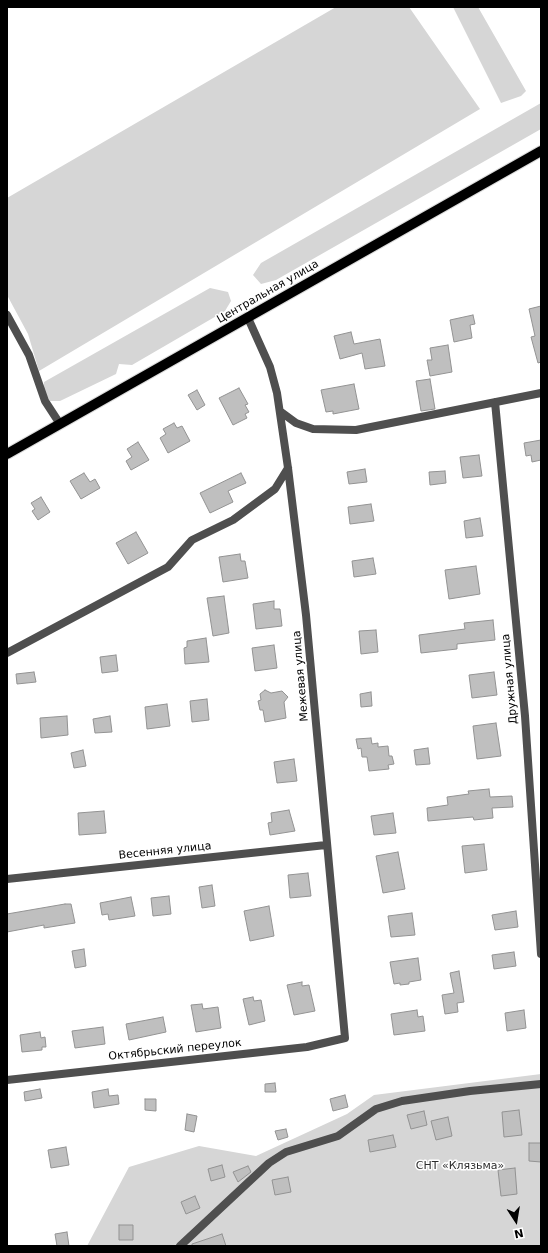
<!DOCTYPE html>
<meta charset="utf-8">
<style>
body{margin:0}
#map{position:relative;width:548px;height:1253px;overflow:hidden;background:#fff;font-family:"DejaVu Sans",sans-serif}
canvas{display:block}
.frame{position:absolute;inset:0;border:8px solid #000;pointer-events:none}
.north{position:absolute;left:496px;top:1201px;width:40px;height:40px;-webkit-text-stroke:3px #fff;paint-order:stroke;rotate:168deg;font-size:11px;font-weight:700;line-height:16px;text-align:center;color:#000}
.north::after{content:'';display:block;margin:auto;width:14px;height:18px;background:#000;clip-path:polygon(50% 0,100% 100%,50% 72%,0 100%)}
</style>
<div id="map">
<canvas width="548" height="1253"></canvas>
<div class="frame"></div>
<div class="north">N</div>
</div>
<script>
const ctx = document.querySelector('canvas').getContext('2d');
ctx.lineJoin = 'round';
function fillPath(path, color) {
  ctx.fillStyle = color;
  ctx.fill(path, 'evenodd');
}
function toPath(rows) {
  const path = new Path2D();
  for (const r of rows) {
    path.moveTo(r[0], r[1]);
    for (let i = 2; i < r.length; i += 2) path.lineTo(r[i], r[i + 1]);
  }
  return path;
}
function trace(path, color, width, dash) {
  ctx.strokeStyle = color;
  ctx.lineWidth = width;
  ctx.lineCap = dash ? 'butt' : 'round';
  ctx.setLineDash(dash || []);
  ctx.stroke(path);
}
function label(font, color, halo, rows, align = 'center') {
  ctx.font = font + ' "DejaVu Sans",sans-serif';
  ctx.lineWidth = 3;
  ctx.setLineDash([]);
  ctx.textBaseline = 'middle';
  ctx.strokeStyle = halo;
  ctx.fillStyle = color;
  for (const [text, x, y, turn = 0] of rows) {
    ctx.save();
    ctx.translate(x, y);
    ctx.rotate((+turn || 0) * Math.PI / 180);
    ctx.textAlign = isNaN(turn) ? turn : align;
    if (halo) ctx.strokeText(text, 0, 0);
    ctx.fillText(text, 0, 0);
    ctx.restore();
  }
}
fillPath(toPath([
 [336,7,409,7,480,109,39,371,28,334,7,295,7,198],
 [453,7,478,7,526,91,521,96,501,103],
 [541,103,541,129,276,280,261,284,253,275,261,263],
 [210,288,228,292,231,301,225,311,132,365,119,364,116,374,60,401,50,401,44,393,44,382],
 [541,1074,541,1246,87,1246,129,1167,199,1146,256,1156,347,1114,374,1095]
]), '#d6d6d6');
const building = toPath([
 [541,306,541,362,538,363,531,337,535,336,529,309,541,306],
 [473,315,475,324,470,325,472,338,454,342,450,320,473,315],
 [351,332,354,344,380,339,385,366,365,369,362,353,340,359,334,336,351,332],
 [448,345,452,372,430,376,427,360,432,360,430,348,448,345],
 [430,379,435,409,421,411,416,381,430,379],
 [354,384,359,409,333,414,333,411,326,412,321,390,354,384],
 [239,388,248,404,245,405,249,412,245,414,247,418,233,425,219,398,239,388],
 [197,390,205,405,197,410,188,395,197,390],
 [174,423,177,428,182,426,190,441,168,453,160,438,166,434,163,429,174,423],
 [541,440,541,460,532,462,531,455,526,456,524,443,541,440],
 [138,442,149,460,131,470,126,461,132,457,127,449,138,442],
 [479,455,482,476,463,478,460,457,479,455],
 [365,469,367,482,349,484,347,472,365,469],
 [445,471,446,483,430,485,429,472,445,471],
 [84,473,90,482,95,479,100,488,81,499,70,481,84,473],
 [241,473,246,483,228,491,233,502,210,513,200,493,241,473],
 [41,497,50,512,38,520,32,511,35,509,31,503,41,497],
 [371,504,374,521,350,524,348,507,371,504],
 [480,518,483,536,466,538,464,521,480,518],
 [136,532,148,553,128,564,116,543,136,532],
 [240,554,241,561,245,561,248,578,223,582,219,557,240,554],
 [373,558,376,574,354,577,352,561,373,558],
 [476,566,480,594,449,599,445,570,476,566],
 [224,596,229,633,213,636,207,598,224,596],
 [274,601,274,609,280,609,282,626,256,629,253,604,274,601],
 [493,620,495,640,457,644,457,649,421,653,419,635,465,629,464,623,493,620],
 [376,630,378,652,361,654,359,631,376,630],
 [206,638,209,662,185,664,184,648,187,647,187,641,206,638],
 [274,645,277,668,255,671,252,648,274,645],
 [116,655,118,671,102,673,100,657,116,655],
 [34,672,36,682,17,684,16,674,34,672],
 [494,672,497,695,472,698,469,675,494,672],
 [265,690,271,693,282,691,288,697,284,702,286,718,265,722,263,710,260,710,258,701,261,700,260,694,265,690],
 [371,692,372,706,361,707,360,694,371,692],
 [207,699,209,720,192,722,190,701,207,699],
 [167,704,170,726,147,729,145,707,167,704],
 [67,716,68,735,41,738,40,718,67,716],
 [110,716,112,732,95,733,93,719,110,716],
 [496,723,501,756,477,759,473,726,496,723],
 [371,738,372,744,378,743,378,747,388,746,389,756,392,756,394,764,388,765,389,769,369,771,367,757,362,757,361,748,358,749,356,739,371,738],
 [428,748,430,764,416,765,414,750,428,748],
 [83,750,86,766,74,768,71,753,83,750],
 [294,759,297,781,277,783,274,762,294,759],
 [489,789,490,797,512,796,513,807,492,808,493,818,474,820,473,817,428,821,427,808,448,805,447,797,469,794,468,791,489,789],
 [289,810,295,831,270,835,268,823,272,822,271,813,289,810],
 [104,811,106,833,79,835,78,813,104,811],
 [393,813,396,833,374,835,371,816,393,813],
 [484,844,487,870,465,873,462,846,484,844],
 [398,852,405,889,383,893,376,856,398,852],
 [308,873,311,896,290,898,288,875,308,873],
 [212,885,215,906,202,908,199,887,212,885],
 [169,896,171,914,153,916,151,898,169,896],
 [131,897,135,916,109,920,108,914,102,915,100,903,131,897],
 [65,904,71,904,75,923,44,928,44,925,7,932,7,914,65,904],
 [269,906,274,936,250,941,244,911,269,906],
 [516,911,518,927,495,930,492,915,516,911],
 [412,913,415,935,391,937,388,916,412,913],
 [84,949,86,966,75,968,72,951,84,949],
 [514,952,516,966,494,969,492,955,514,952],
 [418,958,421,980,409,982,409,984,400,985,400,983,394,984,390,962,418,958],
 [459,971,464,1002,457,1003,458,1012,445,1014,442,995,454,993,450,973,459,971],
 [302,982,302,986,309,985,315,1011,294,1015,287,985,302,982],
 [253,997,254,1001,261,1000,265,1021,249,1025,243,999,253,997],
 [202,1004,203,1009,218,1007,221,1028,196,1032,191,1005,202,1004],
 [417,1010,418,1017,423,1016,425,1031,394,1035,391,1014,417,1010],
 [524,1010,526,1028,507,1031,505,1013,524,1010],
 [163,1017,166,1032,129,1040,126,1024,163,1017],
 [103,1027,105,1044,75,1048,72,1031,103,1027],
 [40,1032,41,1038,45,1037,46,1047,42,1047,42,1050,22,1052,20,1035,40,1032],
 [275,1083,276,1092,265,1092,265,1084,275,1083],
 [40,1089,42,1098,25,1101,24,1092,40,1089],
 [108,1089,109,1096,118,1095,119,1104,94,1108,92,1092,108,1089],
 [345,1095,348,1107,333,1111,330,1099,345,1095],
 [145,1099,156,1099,156,1111,145,1110,145,1099],
 [519,1110,522,1135,504,1137,502,1112,519,1110],
 [424,1111,427,1125,411,1129,407,1115,424,1111],
 [187,1114,197,1116,194,1132,185,1130,187,1114],
 [448,1117,452,1136,436,1140,431,1121,448,1117],
 [286,1129,288,1137,278,1140,275,1131,286,1129],
 [393,1135,396,1147,370,1152,368,1140,393,1135],
 [529,1143,541,1143,541,1162,529,1161,529,1143],
 [66,1147,69,1165,51,1168,48,1150,66,1147],
 [222,1165,225,1177,211,1181,208,1169,222,1165],
 [248,1166,251,1172,238,1182,233,1172,248,1166],
 [515,1168,517,1194,501,1196,498,1170,515,1168],
 [288,1177,291,1192,275,1195,272,1180,288,1177],
 [195,1196,200,1208,186,1214,181,1202,195,1196],
 [119,1225,133,1225,133,1240,119,1240,119,1225],
 [67,1232,69,1246,57,1246,55,1234,67,1232],
 [222,1234,226,1246,192,1246,192,1244,222,1234]
]);
fillPath(building, '#bfbfbf');
trace(building, '#939393', 1);
const primary = toPath([
 [7,454,541,151]
]);
trace(primary, '#dbdbdb', 12);
trace(toPath([
 [7,315,29,355,45,401,60,424],
 [495,402,525,716,541,954],
 [281,412,296,423,313,429,356,430,541,393],
 [7,653,168,567,192,540,233,520,275,489,288,468],
 [7,879,326,845],
 [7,1080,307,1047,345,1038,306,615,288,468,277,393,270,367,248,318],
 [180,1246,269,1163,286,1152,338,1136,376,1109,402,1101,470,1091,541,1084]
]), '#4f4f4f', 8);
trace(primary, '#000', 10);
label('11px', '#000', '#fff', [
 ["Центральная улица",268,292,-30],
 ["Межевая улица",301,676,-95],
 ["Дружная улица",510,679,-95],
 ["Весенняя улица",165,851,-6],
 ["Октябрьский переулок",175,1050,-6]
]);
label('11px', '#2d2d2d', '#fff', [
 ["СНТ «Клязьма»",460,1166]
]);
</script>
